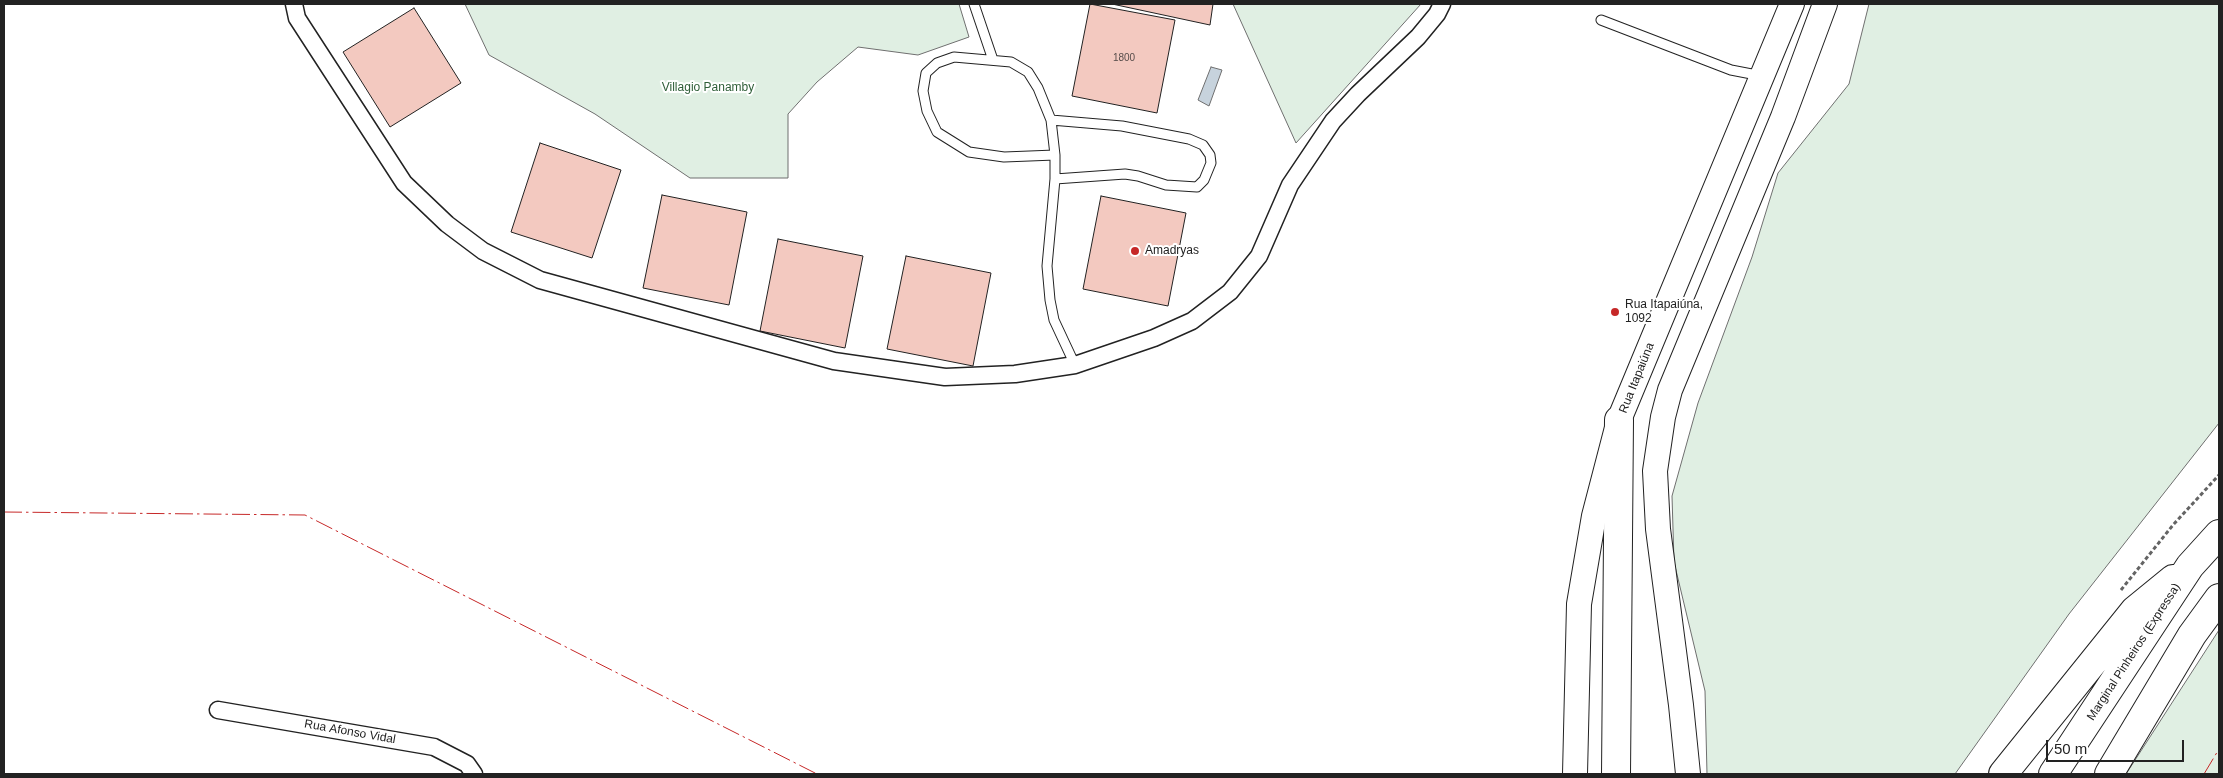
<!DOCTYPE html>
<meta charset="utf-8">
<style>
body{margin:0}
#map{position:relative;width:2223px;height:778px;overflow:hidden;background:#fff;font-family:Arial,sans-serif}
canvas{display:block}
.frame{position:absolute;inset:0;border:5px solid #222;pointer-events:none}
.scale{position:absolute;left:2046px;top:740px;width:138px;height:22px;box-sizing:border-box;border:2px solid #222;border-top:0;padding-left:6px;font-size:15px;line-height:18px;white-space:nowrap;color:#222;-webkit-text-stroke:4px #fff;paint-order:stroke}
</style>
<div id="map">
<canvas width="2223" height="778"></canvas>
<div class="frame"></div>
<div class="scale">50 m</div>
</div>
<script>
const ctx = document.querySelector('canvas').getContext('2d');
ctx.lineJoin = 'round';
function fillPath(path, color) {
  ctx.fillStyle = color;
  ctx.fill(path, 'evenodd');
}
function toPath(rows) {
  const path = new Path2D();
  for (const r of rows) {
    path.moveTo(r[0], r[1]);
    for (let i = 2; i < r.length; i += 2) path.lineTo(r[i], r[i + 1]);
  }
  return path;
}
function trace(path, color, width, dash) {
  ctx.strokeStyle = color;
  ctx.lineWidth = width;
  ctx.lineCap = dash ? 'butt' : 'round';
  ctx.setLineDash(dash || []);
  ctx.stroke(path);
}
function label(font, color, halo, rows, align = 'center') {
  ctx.font = font + ' Arial,sans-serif';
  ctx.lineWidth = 4;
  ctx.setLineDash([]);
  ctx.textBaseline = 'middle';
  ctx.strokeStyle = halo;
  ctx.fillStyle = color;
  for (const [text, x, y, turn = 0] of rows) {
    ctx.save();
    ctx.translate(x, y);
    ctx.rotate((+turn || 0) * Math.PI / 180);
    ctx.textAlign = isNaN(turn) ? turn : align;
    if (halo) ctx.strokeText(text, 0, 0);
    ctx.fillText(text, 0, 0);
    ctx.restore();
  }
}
const green = toPath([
 [465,4,959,4,969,37,918,55,858,47,817,82,788,114,788,178,690,178,595,114,489,55,465,4],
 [1233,4,1421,4,1296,143,1233,4],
 [1869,4,2219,4,2219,423,2069,614,1955,774,1707,774,1705,691,1674,562,1672,496,1698,403,1752,257,1778,173,1849,84,1869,4],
 [2219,630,2219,774,2126,774,2219,630]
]);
fillPath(green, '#e0efe3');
trace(green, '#6f6f6f', 1);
const water = toPath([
 [1211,67,1222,70,1209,106,1198,100,1211,67]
]);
fillPath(water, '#c7d3dd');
trace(water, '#6f6f6f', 1);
const building = toPath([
 [1090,4,1175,20,1157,113,1072,96,1090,4],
 [1112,4,1213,4,1210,25,1112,4],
 [414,8,461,83,390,127,343,52,414,8],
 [540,143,621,170,592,258,511,232,540,143],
 [662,195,747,212,729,305,643,288,662,195],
 [1101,196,1186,213,1168,306,1083,289,1101,196],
 [778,239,863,256,845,348,760,331,778,239],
 [906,256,991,273,973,366,887,349,906,256]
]);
fillPath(building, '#f3c9c0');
trace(building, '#222', 1);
const service = toPath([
 [974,4,993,60],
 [1601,20,1731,70,1762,76],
 [1051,120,1122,126,1189,139,1203,145,1210,155,1211,163,1204,180,1197,187,1166,185,1138,176,1125,174,1055,179],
 [1055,155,1004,157,969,152,937,132,927,111,923,91,926,73,937,63,954,57,1011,62,1028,72,1038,88,1051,120,1055,155,1055,179,1047,266,1050,300,1054,320,1075,365]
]);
const minor = toPath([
 [294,4,297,18,404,183,447,224,483,251,540,280,834,361,945,377,1015,374,1075,365,1154,338,1192,321,1230,292,1259,256,1290,185,1333,121,1358,94,1418,37,1437,14,1442,4],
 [218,710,434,747,467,764,474,774]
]);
const secondary = toPath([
 [1575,774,1579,604,1594,516,1619,420,1792,4],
 [1688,774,1681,705,1658,529,1655,471,1663,417,1670,390,1783,117,1825,4]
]);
const motorway = toPath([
 [1616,774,1619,420],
 [2003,774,2135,610,2173,579],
 [2053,774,2190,566,2219,534],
 [2109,774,2192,635,2219,598]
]);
trace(service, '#222', 11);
trace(minor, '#222', 19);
trace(secondary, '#222', 26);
trace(motorway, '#222', 30);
trace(toPath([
 [2121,590,2173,525,2219,475]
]), '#646464', 3, [4, 2.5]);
trace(service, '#fff', 9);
trace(minor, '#fff', 16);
trace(secondary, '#fff', 24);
trace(motorway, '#fff', 28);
trace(toPath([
 [4,512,305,515,817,774],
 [2204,774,2219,749]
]), '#c62828', 1, [18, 4, 2.5, 4]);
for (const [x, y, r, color] of [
 [1135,251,5,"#c62828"],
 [1615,312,5,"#c62828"]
]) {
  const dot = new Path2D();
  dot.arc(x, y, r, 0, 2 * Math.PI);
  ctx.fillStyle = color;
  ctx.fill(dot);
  trace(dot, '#fff', 2);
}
label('10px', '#564c4a', null, [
 ["1800",1124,58]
]);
label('12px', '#2f5e38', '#fff', [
 ["Villagio Panamby",708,88]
]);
label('12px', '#222', '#fff', [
 ["Amadryas",1145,251],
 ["Rua Itapaiúna,",1625,305],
 ["1092",1625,319]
], 'left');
label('12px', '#222', '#fff', [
 ["Rua Itapaiúna",1637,378,-68],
 ["Marginal Pinheiros (Expressa)",2134,652,-57],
 ["Rua Afonso Vidal",350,732,10]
]);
</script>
